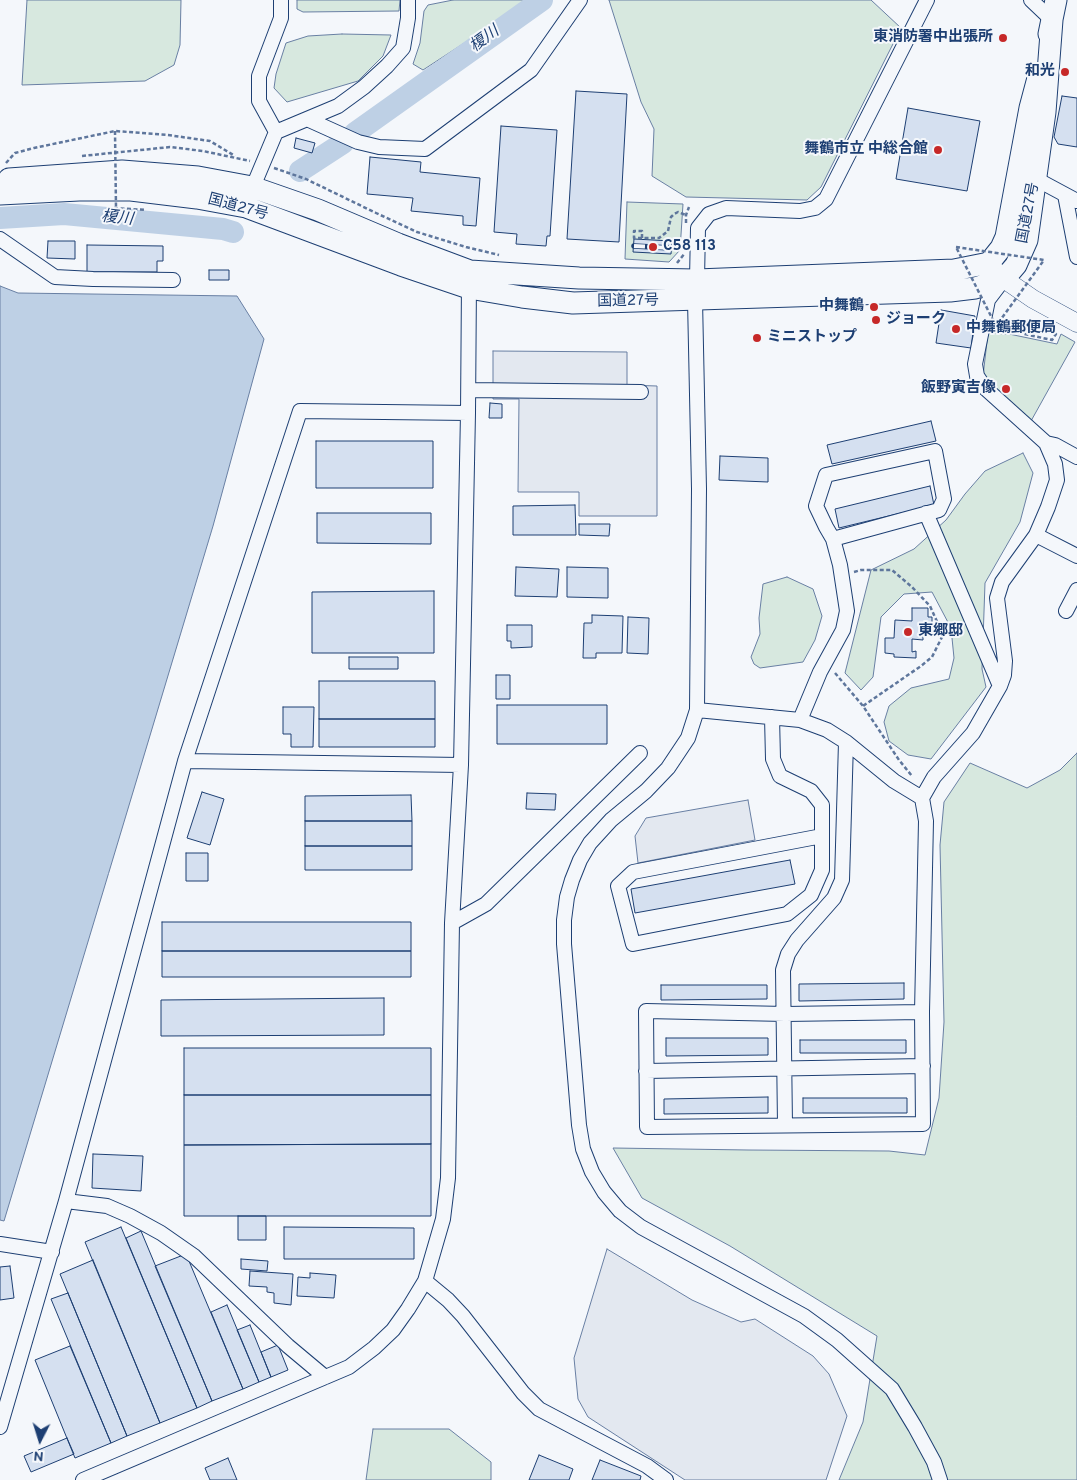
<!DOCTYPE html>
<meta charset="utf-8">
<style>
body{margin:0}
#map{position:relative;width:1077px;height:1480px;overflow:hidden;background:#f4f7fb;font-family:Overpass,sans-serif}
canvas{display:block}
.north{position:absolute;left:15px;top:1415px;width:50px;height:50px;-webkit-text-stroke:4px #f4f7fb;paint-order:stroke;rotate:185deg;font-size:14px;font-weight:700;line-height:20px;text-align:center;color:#1d3f73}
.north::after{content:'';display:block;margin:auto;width:18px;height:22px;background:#1d3f73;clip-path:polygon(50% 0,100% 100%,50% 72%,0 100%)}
</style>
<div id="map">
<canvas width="1077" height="1480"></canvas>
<div class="north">N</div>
</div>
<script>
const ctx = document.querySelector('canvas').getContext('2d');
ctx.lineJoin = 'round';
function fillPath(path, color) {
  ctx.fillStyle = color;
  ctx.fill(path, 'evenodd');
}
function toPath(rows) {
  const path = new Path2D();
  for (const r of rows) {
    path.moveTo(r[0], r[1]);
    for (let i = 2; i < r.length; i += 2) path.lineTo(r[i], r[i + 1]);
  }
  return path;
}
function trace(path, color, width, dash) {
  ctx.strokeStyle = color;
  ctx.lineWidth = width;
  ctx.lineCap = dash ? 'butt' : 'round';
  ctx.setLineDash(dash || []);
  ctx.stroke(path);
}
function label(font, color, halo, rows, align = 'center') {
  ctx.font = font + ' Overpass,"Noto Sans JP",sans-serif';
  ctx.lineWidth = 4;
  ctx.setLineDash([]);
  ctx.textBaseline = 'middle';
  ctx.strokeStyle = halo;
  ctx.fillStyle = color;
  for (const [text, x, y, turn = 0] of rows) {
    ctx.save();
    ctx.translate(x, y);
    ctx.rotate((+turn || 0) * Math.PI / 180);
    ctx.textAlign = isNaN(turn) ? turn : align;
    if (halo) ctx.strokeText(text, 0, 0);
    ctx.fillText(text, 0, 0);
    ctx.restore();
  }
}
const green = toPath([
 [27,0,181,0,180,45,174,65,145,81,22,85,27,0],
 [297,0,400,0,399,11,303,12,297,9,297,0],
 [453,0,525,0,507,15,423,70,413,64,420,43,424,11,428,5,453,0],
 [609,0,871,0,901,28,821,187,807,200,686,197,652,176,654,129,641,102,609,0],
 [342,34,391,35,383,56,358,81,287,102,274,88,276,74,286,43,308,36,342,34],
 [627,202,683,204,680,250,669,262,625,259,627,202],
 [988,333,1009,334,1057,344,1061,334,1075,342,1031,421,990,385,983,376,988,333],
 [1023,453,1033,473,1020,522,985,583,982,669,986,687,931,759,908,755,889,741,884,722,889,706,911,688,949,679,954,658,951,628,932,592,904,594,881,617,873,677,861,690,845,673,871,570,914,549,946,520,965,494,985,471,1023,453],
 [787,577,813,589,822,616,815,640,803,662,760,668,754,664,751,657,760,634,759,618,763,584,787,577],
 [1077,753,1077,1480,839,1480,863,1422,877,1336,730,1246,642,1198,613,1148,748,1150,889,1151,925,1155,939,1098,944,1022,940,845,944,802,970,763,1027,788,1060,770,1077,753],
 [373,1429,449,1429,491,1462,491,1480,366,1480,373,1429]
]);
fillPath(green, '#d7e8df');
trace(green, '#687fa3', 1);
const parking = toPath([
 [493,351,627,352,627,385,657,386,657,516,579,516,579,492,518,492,519,399,493,399,493,351],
 [748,800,755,840,638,863,635,836,646,818,748,800],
 [607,1249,692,1300,741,1322,755,1319,813,1356,829,1374,847,1416,826,1480,685,1480,588,1417,578,1399,574,1358,607,1249]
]);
fillPath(parking, '#e3e8f0');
trace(parking, '#687fa3', 1);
const water = toPath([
 [0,286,18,293,237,296,264,339,213,526,4,1221,0,1220,0,286]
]);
fillPath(water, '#bed0e5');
trace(water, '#687fa3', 1);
trace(toPath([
 [355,133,542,0],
 [300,171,343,143],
 [0,218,64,214,223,229,233,232]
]), '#bed0e5', 22);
const building = toPath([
 [576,91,627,94,619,242,567,239,576,91],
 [1062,96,1077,98,1077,147,1058,144,1054,137,1062,96],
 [908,108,980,121,967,191,896,179,908,108],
 [501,126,557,130,550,236,547,236,546,246,516,244,517,234,494,232,501,126],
 [296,138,315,143,312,153,294,148,296,138],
 [370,157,421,162,420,172,480,178,476,226,463,225,463,216,411,211,413,198,367,194,370,157],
 [634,239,672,241,671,254,633,252,634,239],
 [48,241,75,241,75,259,47,258,48,241],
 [87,245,163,246,163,261,157,261,157,272,87,272,87,245],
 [209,270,229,270,229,280,209,280,209,270],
 [941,310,975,316,971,348,936,343,941,310],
 [490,403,502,404,502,418,489,418,490,403],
 [931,421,936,441,832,464,827,445,931,421],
 [316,441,433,441,433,488,316,488,316,441],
 [720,456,768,458,768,482,719,480,720,456],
 [930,486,934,505,839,528,835,509,930,486],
 [575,505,576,535,513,535,513,506,575,505],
 [317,513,431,513,431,544,317,543,317,513],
 [579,524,610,524,609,536,579,535,579,524],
 [516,567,559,569,557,597,515,596,516,567],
 [567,567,608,568,608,598,567,597,567,567],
 [434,591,434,653,312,653,312,592,434,591],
 [912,608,928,608,928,617,932,617,932,626,928,626,927,632,923,632,923,640,912,639,912,652,916,651,916,658,894,657,894,654,885,653,885,638,894,638,895,620,912,621,912,608],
 [592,615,623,616,622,653,596,653,596,658,583,658,584,623,592,623,592,615],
 [628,617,649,618,648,654,627,653,628,617],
 [507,625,532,625,532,647,511,648,511,641,507,641,507,625],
 [349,657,398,657,398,669,349,669,349,657],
 [496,675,510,675,510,699,496,699,496,675],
 [319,681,435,681,435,719,319,719,319,681],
 [497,705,607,705,607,744,497,744,497,705],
 [283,707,314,707,313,747,291,747,291,734,283,734,283,707],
 [319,719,435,719,435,747,319,747,319,719],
 [202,792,224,799,210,845,187,838,202,792],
 [527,793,556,794,555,810,526,809,527,793],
 [411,795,412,821,305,821,305,796,411,795],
 [305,821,412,821,412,846,305,846,305,821],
 [305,846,412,846,412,870,305,870,305,846],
 [186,853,208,853,208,881,186,881,186,853],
 [790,860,795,884,635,913,631,889,790,860],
 [162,922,411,922,411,951,162,951,162,922],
 [162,951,411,951,411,977,162,977,162,951],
 [904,983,904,999,799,1001,799,984,904,983],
 [661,985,767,985,767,999,661,1000,661,985],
 [384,998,384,1035,161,1036,161,1000,384,998],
 [666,1038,768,1038,768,1055,666,1056,666,1038],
 [800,1040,906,1040,906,1053,800,1053,800,1040],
 [184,1048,431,1048,431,1095,184,1095,184,1048],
 [184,1095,431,1095,431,1144,184,1145,184,1095],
 [768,1097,768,1113,664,1114,664,1099,768,1097],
 [803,1098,907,1098,907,1113,803,1113,803,1098],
 [431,1144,431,1216,184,1216,184,1145,431,1144],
 [93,1154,143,1156,141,1191,92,1188,93,1154],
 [238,1216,266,1216,266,1240,238,1240,238,1216],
 [121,1227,197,1408,160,1423,85,1242,121,1227],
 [284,1227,414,1228,414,1259,284,1259,284,1227],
 [141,1231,212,1401,197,1408,126,1238,141,1231],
 [186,1254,243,1389,212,1401,155,1266,186,1254],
 [241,1259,268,1261,267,1271,241,1269,241,1259],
 [93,1260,160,1423,127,1436,60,1274,93,1260],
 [10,1266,14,1298,0,1300,0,1267,10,1266],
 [250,1271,293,1274,291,1305,274,1303,274,1293,267,1292,267,1287,249,1286,250,1271],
 [310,1273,336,1275,334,1298,297,1296,298,1277,310,1278,310,1273],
 [68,1293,127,1436,111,1443,51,1299,68,1293],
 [227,1305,259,1382,243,1389,211,1312,227,1305],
 [250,1325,271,1377,259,1382,237,1330,250,1325],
 [278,1345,288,1370,271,1377,261,1352,278,1345],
 [70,1346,111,1443,75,1458,35,1360,70,1346],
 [67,1438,74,1454,31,1472,24,1456,67,1438],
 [539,1455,573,1469,569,1480,529,1480,539,1455],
 [228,1458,237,1480,210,1480,205,1468,228,1458],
 [600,1460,641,1476,640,1480,592,1480,600,1460]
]);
fillPath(building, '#d5e0f0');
trace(building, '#1d3f73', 1);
const minor = toPath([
 [927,0,826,199,815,208,800,211,726,208,709,214,698,228,697,280,695,300,699,489,697,710,688,738,668,768,646,791,611,820,590,843,580,860,572,880,567,897,564,920,564,944,579,1125,583,1149,592,1172,604,1192,620,1211,641,1227,804,1316,837,1340,892,1389,915,1427,934,1462,940,1480],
 [1031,0,1052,20],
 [307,119,358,142,379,147,425,149,531,70,580,0],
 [276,132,259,101,259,76,281,18,281,0],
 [1036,179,1077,201],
 [250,194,276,132,338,106,364,87,387,66,403,48,408,18,408,0],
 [1065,195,1077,257],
 [0,239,55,277,93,279,173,280],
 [1004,279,988,300,975,364,977,376,985,388,1046,443,1055,445,1077,457],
 [469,390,641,392],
 [926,513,1000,686],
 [1036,535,1077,556],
 [1066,611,1077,590],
 [697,710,800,720,827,730,846,742,894,781,922,798],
 [772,717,773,759,780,776,811,791,822,805,822,870,811,895,787,914,633,944,618,886,633,872,822,836],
 [800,720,820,672,843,630,847,611,840,565,833,539,826,527,816,506,826,475,935,451,944,499,939,510,833,539],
 [185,761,461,765],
 [452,923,486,904,640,753],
 [922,1012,785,1014,646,1011,647,1127,923,1124,922,1012,926,821,922,798,934,777,973,733,1000,686,1004,675,1005,661,997,598,1002,582,1036,535,1048,507,1057,480,1055,464,1046,443],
 [646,1071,923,1066],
 [785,1125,783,970,788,954,797,940,834,898,842,880,846,742],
 [66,1201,107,1206,130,1216,161,1233,194,1256,288,1346,325,1377],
 [0,1244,52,1252],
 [425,1281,448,1300,463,1316,523,1393,539,1409,647,1466,666,1480],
 [0,1427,66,1201,185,761,300,411,468,413],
 [83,1480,349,1367,374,1348,393,1330,408,1309,425,1281,443,1219,448,1178,452,923,461,765,468,413,469,282]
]);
const major = toPath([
 [996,271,1004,279,1033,299,1077,323]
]);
const highway = toPath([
 [1049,34,1056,0],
 [9,179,122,171,198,177,252,187,318,210,398,244,470,271,579,278,697,280,954,270,989,263,1001,248,1006,237,1030,108,1038,78],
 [0,194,79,190,131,190,197,198,246,207,401,265,469,288,522,297,573,303,950,291,975,288,1004,279,1016,265,1027,240,1045,112,1052,20]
]);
trace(minor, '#1d3f73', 16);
trace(major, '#1d3f73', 19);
trace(highway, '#1d3f73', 23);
trace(toPath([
 [82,156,170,147,203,151,250,161],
 [6,163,15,153,34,148,115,131,168,135,210,141,235,156],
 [274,168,306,179,376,213,417,232,466,247,499,255],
 [114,208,146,210],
 [686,223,686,215,689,207],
 [642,238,642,231,634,231,634,238,659,238,668,231,671,217,674,214,678,212,686,215],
 [677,263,685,253],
 [996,326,1001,330,1027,321,1035,322,1056,334,1052,340,1015,332],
 [854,572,861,570,892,570,912,587,930,606,943,635,932,657,921,666,863,706],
 [835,673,863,706,899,760,912,776]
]), '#5e769c', 2.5, [4, 2.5]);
trace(minor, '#f4f7fb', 14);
trace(major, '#f4f7fb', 18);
trace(highway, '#f4f7fb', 21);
const rail = toPath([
 [634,246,671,248]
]);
trace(rail, '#1d3f73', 5.5);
trace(rail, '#f4f7fb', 4, [11]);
trace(toPath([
 [115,131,116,208],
 [956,247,1044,260,996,326,956,247]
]), '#5e769c', 2.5, [4, 2.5]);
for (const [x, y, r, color] of [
 [1003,38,5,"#c62828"],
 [1065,72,5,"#c62828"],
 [938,150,5,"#c62828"],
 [653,247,5,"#c62828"],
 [874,307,5,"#c62828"],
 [876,320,5,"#c62828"],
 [956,329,5,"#c62828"],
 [757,338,5,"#c62828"],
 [1006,389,5,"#c62828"],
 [908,632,5,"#c62828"]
]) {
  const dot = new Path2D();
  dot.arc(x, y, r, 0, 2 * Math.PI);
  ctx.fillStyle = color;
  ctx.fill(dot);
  trace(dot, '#f4f7fb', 2);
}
label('bold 15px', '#1d3f73', '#f4f7fb', [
 ["東消防署中出張所",993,38],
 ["和光",1055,72],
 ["舞鶴市立 中総合館",928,150],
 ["C58 113",663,247,"left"],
 ["中舞鶴",864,307],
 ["ジョーク",886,320,"left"],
 ["中舞鶴郵便局",966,329,"left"],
 ["ミニストップ",767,338,"left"],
 ["飯野寅吉像",996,389],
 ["東郷邸",918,632,"left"]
], 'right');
label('15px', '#1d3f73', '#f4f7fb', [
 ["国道27号",238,208,15],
 ["国道27号",1029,213,-79],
 ["国道27号",628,302,-1]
]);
label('italic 16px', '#1d3f73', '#f4f7fb', [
 ["榎川",485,40,-36],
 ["榎川",117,219,6]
]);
</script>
